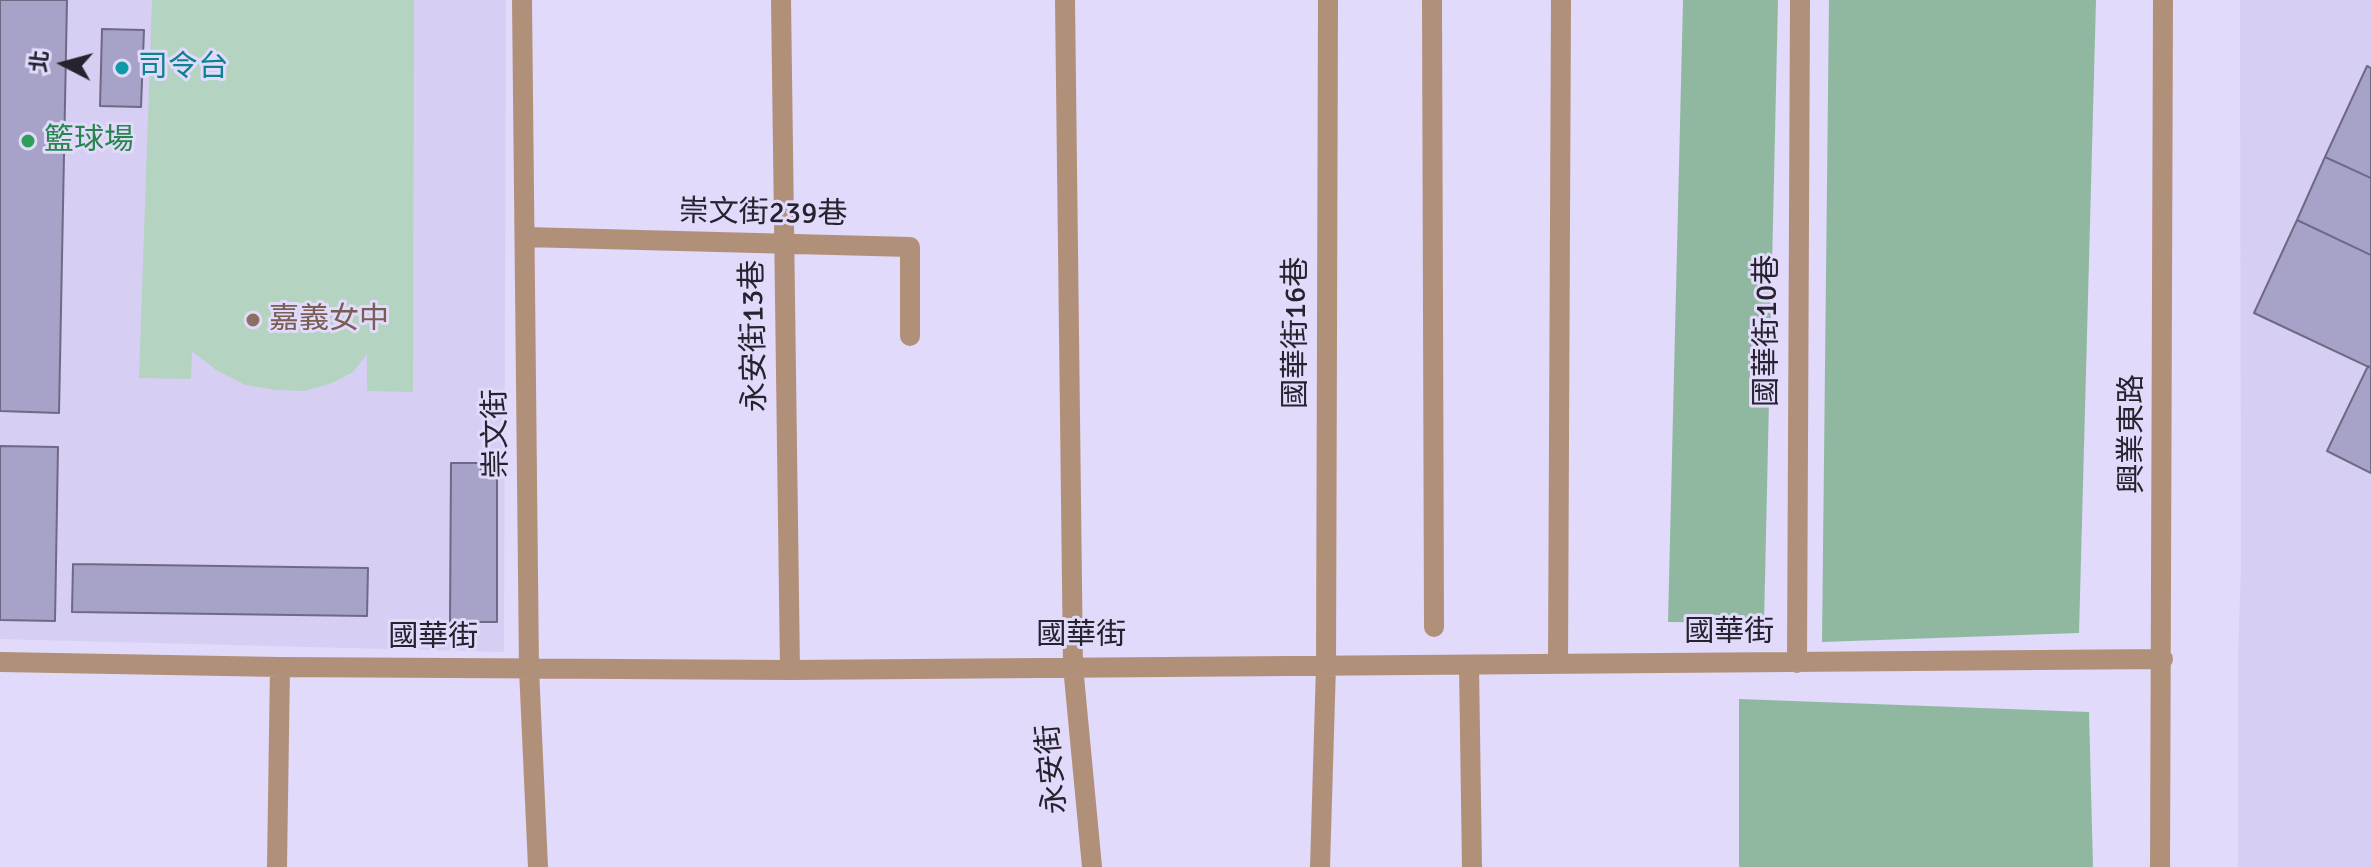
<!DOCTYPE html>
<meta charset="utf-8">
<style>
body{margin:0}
#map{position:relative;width:2371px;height:867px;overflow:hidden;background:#e1dafa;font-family:Signika,"Noto Sans TC",sans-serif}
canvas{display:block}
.north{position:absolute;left:24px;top:24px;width:80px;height:80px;-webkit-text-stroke:6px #e1dafa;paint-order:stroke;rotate:276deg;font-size:22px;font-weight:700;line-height:32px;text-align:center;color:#26232f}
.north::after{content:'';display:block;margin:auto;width:28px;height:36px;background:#26232f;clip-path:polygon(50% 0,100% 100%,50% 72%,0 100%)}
</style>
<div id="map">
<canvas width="2371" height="867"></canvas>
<div class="north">北</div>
</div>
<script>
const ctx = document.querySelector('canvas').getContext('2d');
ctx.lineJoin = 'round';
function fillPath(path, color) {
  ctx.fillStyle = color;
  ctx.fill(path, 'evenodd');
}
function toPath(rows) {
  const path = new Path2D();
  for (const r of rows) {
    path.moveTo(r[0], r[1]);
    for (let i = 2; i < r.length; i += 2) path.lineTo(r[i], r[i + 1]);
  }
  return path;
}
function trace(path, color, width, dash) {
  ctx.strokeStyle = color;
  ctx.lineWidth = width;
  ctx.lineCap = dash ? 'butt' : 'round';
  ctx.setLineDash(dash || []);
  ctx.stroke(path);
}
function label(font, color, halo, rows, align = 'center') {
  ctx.font = font + ' Signika,"Noto Sans TC",sans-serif';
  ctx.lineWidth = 6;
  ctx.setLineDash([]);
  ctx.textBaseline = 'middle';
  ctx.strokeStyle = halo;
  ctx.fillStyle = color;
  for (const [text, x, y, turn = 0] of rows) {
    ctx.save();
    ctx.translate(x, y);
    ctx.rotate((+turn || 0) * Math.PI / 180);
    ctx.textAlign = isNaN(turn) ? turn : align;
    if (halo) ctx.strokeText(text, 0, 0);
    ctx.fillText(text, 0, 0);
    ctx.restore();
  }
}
fillPath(toPath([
 [0,0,506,0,504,652,0,639],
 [2240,0,2371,0,2371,867,2238,867,2238,657,2241,569]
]), '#d7cef4');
fillPath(toPath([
 [152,0,414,0,413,392,367,391,367,354,353,372,332,383,304,391,276,390,245,385,216,370,192,351,191,379,139,378]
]), '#b4d4c1');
fillPath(toPath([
 [1683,0,1778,0,1764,623,1668,622],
 [1829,0,2096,0,2079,633,1822,642],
 [1739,699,2089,712,2093,867,1739,867]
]), '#90b8a1');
const building = toPath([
 [0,0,67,0,59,413,0,411,0,0],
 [102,29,144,30,141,107,100,106,102,29],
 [2367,66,2371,68,2371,178,2325,157,2367,66],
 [2325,157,2371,178,2371,255,2297,220,2325,157],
 [2297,220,2371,255,2371,368,2254,313,2297,220],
 [2368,366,2371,368,2371,473,2327,451,2368,366],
 [0,446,58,447,55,621,0,620,0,446],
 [451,463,481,463,481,477,497,477,497,622,450,622,451,463],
 [73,564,368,568,367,616,72,612,73,564]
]);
fillPath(building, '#a7a2c7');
trace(building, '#6e6a86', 2);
trace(toPath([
 [522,0,529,669,538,867],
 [781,0,790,670],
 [1065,0,1073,666,1092,867],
 [1432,0,1434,627],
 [525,237,910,247,910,336],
 [0,662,280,667,790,670,2163,659],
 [1797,663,1800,0],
 [1558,664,1561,0],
 [1469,666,1472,867],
 [277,867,280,667],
 [1320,867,1326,666,1328,0],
 [2160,867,2163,0]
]), '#b19079', 20);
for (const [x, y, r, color] of [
 [122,68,8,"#0f9aa8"],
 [28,141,8,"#2e9e5b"],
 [253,320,8,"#8d6e63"]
]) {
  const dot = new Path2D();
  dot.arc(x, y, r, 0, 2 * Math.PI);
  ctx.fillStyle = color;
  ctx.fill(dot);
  trace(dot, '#e1dafa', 3);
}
label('30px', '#0d838f', '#e1dafa', [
 ["司令台",138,68]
], 'left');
label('30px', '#27864d', '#e1dafa', [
 ["籃球場",44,141]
], 'left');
label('30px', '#26232f', '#e1dafa', [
 ["崇文街239巷",763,214,1],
 ["國華街10巷",1768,331,-90],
 ["國華街16巷",1297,333,-90],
 ["永安街13巷",755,336,-91],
 ["崇文街",497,434,-91],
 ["興業東路",2133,434,-90],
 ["國華街",1729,633],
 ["國華街",1081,636],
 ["國華街",433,638],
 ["永安街",1053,769,-95]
]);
label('30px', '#785e54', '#e1dafa', [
 ["嘉義女中",269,320]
], 'left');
</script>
